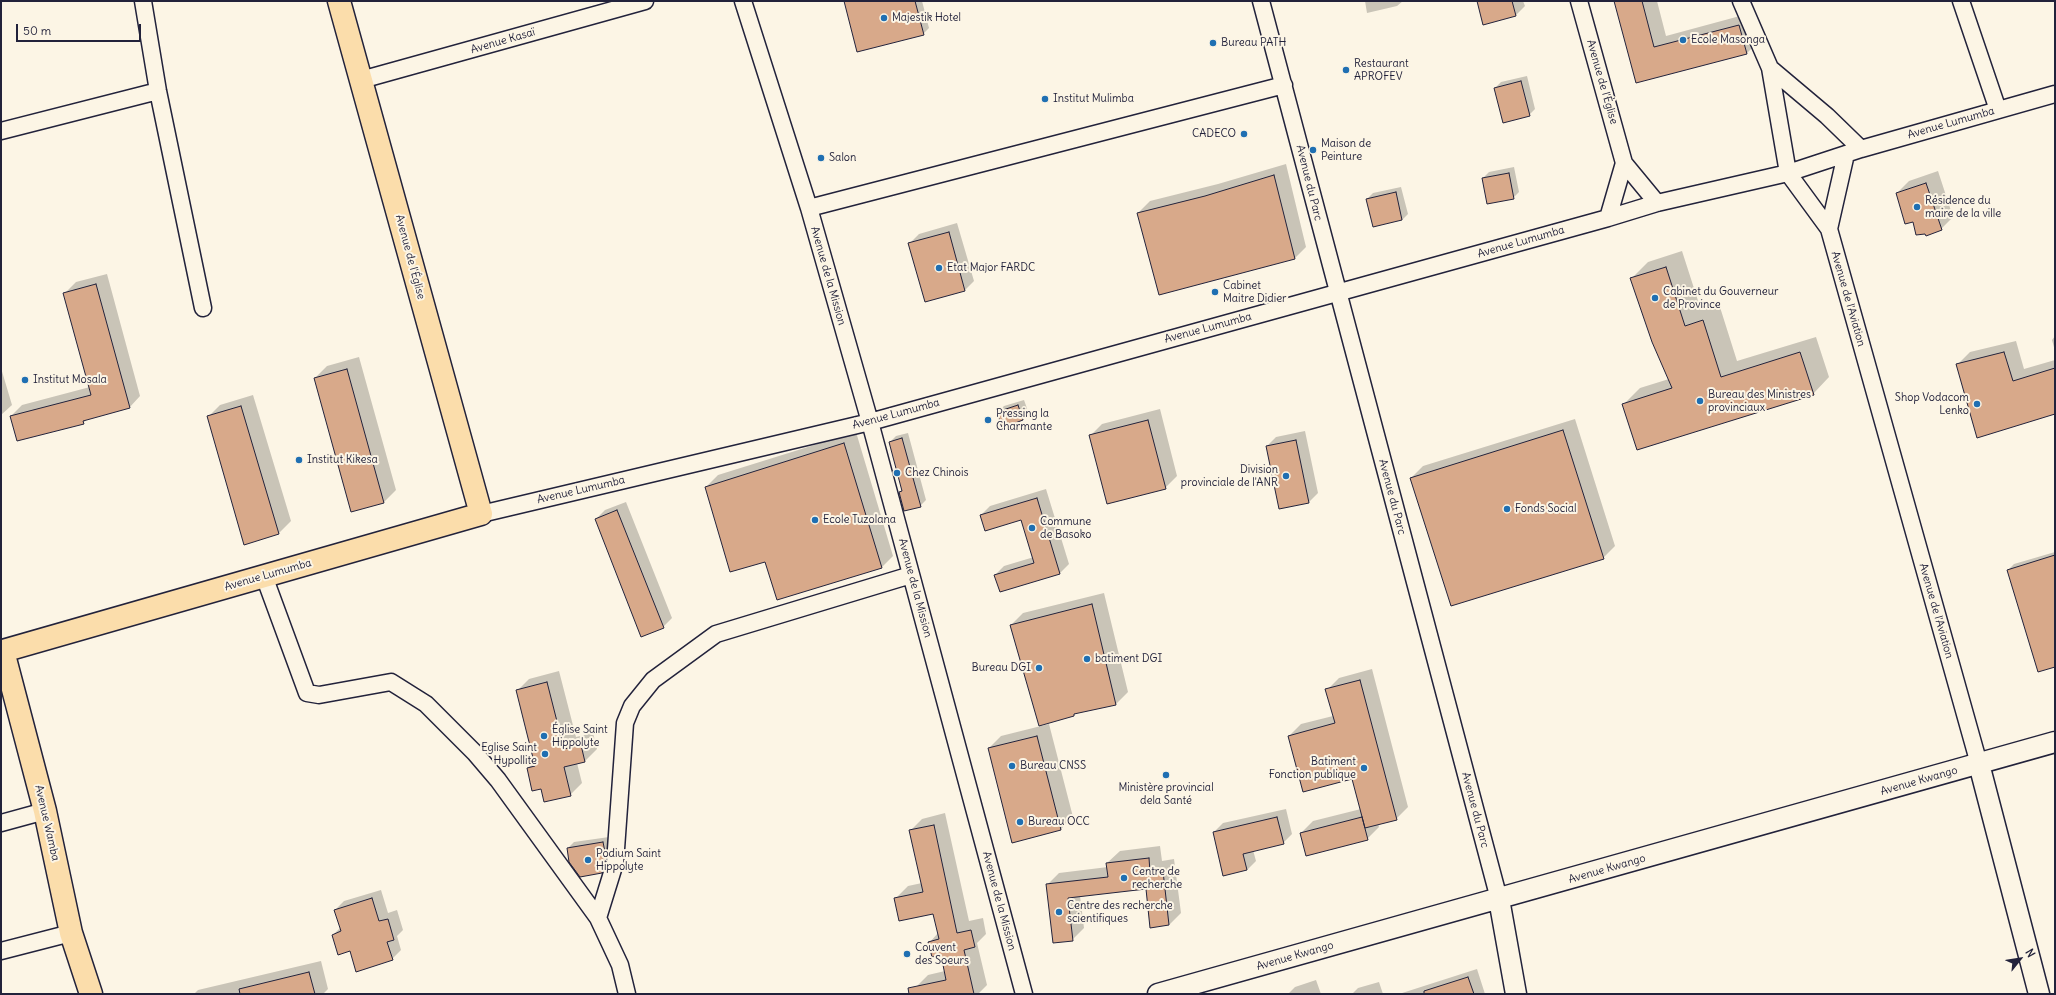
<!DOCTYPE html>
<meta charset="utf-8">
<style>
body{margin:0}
#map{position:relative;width:2056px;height:995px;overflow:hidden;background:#fcf5e5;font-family:Delius,sans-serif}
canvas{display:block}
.frame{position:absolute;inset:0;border:2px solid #22223b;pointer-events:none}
.north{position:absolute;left:2000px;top:939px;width:40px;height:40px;-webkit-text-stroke:3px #fcf5e5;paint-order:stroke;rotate:60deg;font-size:11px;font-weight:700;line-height:16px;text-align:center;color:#22223b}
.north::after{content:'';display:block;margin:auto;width:14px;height:18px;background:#22223b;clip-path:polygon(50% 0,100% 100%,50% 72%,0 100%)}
.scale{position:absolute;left:16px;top:24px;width:125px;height:18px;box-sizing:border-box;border:2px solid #22223b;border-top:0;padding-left:5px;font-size:12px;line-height:14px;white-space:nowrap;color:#22223b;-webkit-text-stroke:3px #fcf5e5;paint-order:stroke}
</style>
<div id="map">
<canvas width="2056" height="995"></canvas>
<div class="frame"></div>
<div class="north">N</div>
<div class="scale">50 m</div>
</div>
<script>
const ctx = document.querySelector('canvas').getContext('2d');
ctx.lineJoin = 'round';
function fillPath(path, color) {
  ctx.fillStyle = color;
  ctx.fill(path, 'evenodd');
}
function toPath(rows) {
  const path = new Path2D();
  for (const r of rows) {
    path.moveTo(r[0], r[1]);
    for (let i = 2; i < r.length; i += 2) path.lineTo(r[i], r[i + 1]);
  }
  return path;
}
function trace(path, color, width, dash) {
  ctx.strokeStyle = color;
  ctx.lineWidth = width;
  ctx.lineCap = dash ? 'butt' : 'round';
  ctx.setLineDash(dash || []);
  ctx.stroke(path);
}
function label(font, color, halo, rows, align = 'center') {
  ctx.font = font + ' Delius,sans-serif';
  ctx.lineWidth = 4;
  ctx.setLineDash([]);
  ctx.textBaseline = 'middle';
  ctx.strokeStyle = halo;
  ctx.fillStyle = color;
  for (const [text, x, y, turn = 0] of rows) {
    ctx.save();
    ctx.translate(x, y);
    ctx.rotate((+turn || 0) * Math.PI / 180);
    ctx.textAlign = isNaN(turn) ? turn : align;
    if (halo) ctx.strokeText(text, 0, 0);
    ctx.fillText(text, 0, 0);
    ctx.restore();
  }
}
fillPath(toPath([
 [845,1,922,1,929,28,923,34],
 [1365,1,1403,1,1397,6,1367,13],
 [1478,1,1523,1,1525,6,1516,15],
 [1615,1,1657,1,1666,36,1751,13,1758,42,1746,54,1637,82],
 [1527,76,1535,109,1529,115,1495,88,1501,82],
 [1286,164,1306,247,1294,259,1138,213,1150,201,1218,184],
 [1514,167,1519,192,1513,198,1483,178,1489,172],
 [1938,171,1953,217,1941,229,1914,221,1897,193,1909,181],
 [1401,187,1408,214,1402,220,1367,199,1373,193],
 [957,223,974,281,965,290,910,243,919,234],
 [1682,251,1701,310,1719,304,1737,361,1816,337,1829,377,1813,394,1624,404,1640,388,1669,379,1631,279,1648,262],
 [107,274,140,396,129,408,87,419,83,423,11,416,22,405,90,387,65,293,76,282],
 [2055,336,2055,351,2052,340],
 [2016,341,2024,369,2055,360,2055,413,1958,364,1970,352],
 [359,357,396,490,384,502,352,511,315,378,327,366],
 [1,368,12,405,1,415],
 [253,395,291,521,279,533,208,417,220,405],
 [1024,400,1029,414,1023,420,998,412,1004,406],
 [1160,409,1177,476,1165,488,1090,436,1102,424],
 [1575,419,1615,546,1603,558,1411,478,1423,466],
 [1305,431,1318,493,1309,502,1267,446,1276,437],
 [856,432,893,556,882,567,766,561,706,487,718,475],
 [908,433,926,500,920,506,900,493,903,490,890,442,896,436],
 [1046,489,1069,564,1060,573,1000,591,995,575,1004,566,1034,557,1021,518,981,515,990,506],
 [626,502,672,618,663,627,596,519,605,510],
 [2055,552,2055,666,2008,570,2014,564],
 [1104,593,1128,692,1116,704,1076,713,1073,715,1011,625,1023,613],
 [1372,669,1408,807,1396,819,1378,823,1379,827,1367,839,1301,833,1313,821,1361,809,1353,778,1289,736,1301,724,1333,716,1327,690,1339,678],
 [559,671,576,737,593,733,597,749,585,761,577,763,582,783,570,795,542,788,528,768,535,762,517,691,529,679],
 [1049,724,1073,817,1061,829,1013,841,989,748,1001,736],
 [1286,809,1292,834,1283,843,1253,850,1256,861,1247,870,1214,832,1223,823],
 [945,813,969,921,983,918,986,934,977,943,987,985,978,994,917,994,916,987,928,975,945,971,941,954,930,942,938,933,934,912,896,898,908,886,922,883,910,831,922,819],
 [609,837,607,866,601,872,568,848,574,842],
 [1160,846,1162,861,1174,859,1181,913,1169,925,1147,888,1080,896,1084,928,1072,940,1047,885,1059,873,1108,867,1107,863,1120,851],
 [381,890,388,913,397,910,403,930,397,936,401,950,392,959,350,950,333,935,341,927,335,910,344,901],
 [321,961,328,989,323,994,194,994,198,990],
 [1477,969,1485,994,1399,994],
 [1316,980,1321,994,1288,994,1295,987],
 [1379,982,1383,994,1352,994,1358,988]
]), '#0003');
const building = toPath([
 [844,1,915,1,924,35,857,52,844,1],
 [1477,1,1512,1,1516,16,1483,25,1477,1],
 [1614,1,1642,1,1654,47,1739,25,1747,54,1636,83,1614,1],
 [1521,81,1530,116,1503,123,1494,88,1521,81],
 [1509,173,1514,199,1487,204,1482,178,1509,173],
 [1274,175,1295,259,1159,295,1137,213,1205,196,1274,175],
 [1926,183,1942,230,1926,236,1925,234,1916,235,1913,222,1905,224,1896,193,1926,183],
 [1396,192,1402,220,1373,227,1366,199,1396,192],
 [949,232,965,291,925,302,908,243,949,232],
 [1666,267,1685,326,1703,320,1721,377,1800,352,1814,395,1637,450,1622,404,1672,388,1652,342,1630,278,1666,267],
 [96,284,130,408,83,421,84,424,17,441,10,416,91,395,63,293,96,284],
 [2004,352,2013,381,2055,368,2055,414,1977,438,1956,364,2004,352],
 [347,369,384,503,351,512,314,378,347,369],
 [1018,405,1023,420,1002,428,997,412,1018,405],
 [241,406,279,534,244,545,207,416,241,406],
 [1148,420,1166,489,1107,504,1089,435,1148,420],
 [1563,430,1604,559,1451,606,1410,478,1563,430],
 [902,438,921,507,904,511,899,492,902,491,889,442,902,438],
 [1296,440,1309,503,1279,509,1266,446,1296,440],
 [844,443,882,568,777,600,765,562,730,572,705,487,844,443],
 [1037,498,1060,574,1000,592,994,575,1034,563,1021,520,985,531,980,515,1037,498],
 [617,510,664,628,641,637,595,519,617,510],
 [2055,555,2055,667,2038,672,2007,570,2055,555],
 [1092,604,1116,705,1074,714,1074,716,1039,726,1010,625,1092,604],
 [1360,680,1397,820,1365,828,1352,779,1303,792,1288,736,1335,723,1325,689,1360,680],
 [547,682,564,749,581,745,585,762,564,767,571,796,544,802,541,789,532,791,527,768,535,766,516,690,547,682],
 [1037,736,1061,830,1012,843,988,748,1037,736],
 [1277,817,1284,844,1243,854,1247,870,1223,876,1213,832,1277,817],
 [1362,817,1368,840,1306,856,1300,833,1362,817],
 [934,825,957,933,971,930,975,947,964,950,974,994,909,994,908,988,946,980,941,955,932,957,928,942,939,939,933,914,899,921,894,898,923,892,909,830,934,825],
 [603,842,606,857,602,873,580,877,569,862,567,848,603,842],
 [1149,858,1150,872,1163,871,1169,925,1150,928,1146,889,1068,898,1073,941,1053,943,1046,884,1108,877,1106,863,1149,858],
 [372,898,379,921,388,919,394,940,387,942,393,960,356,972,350,951,338,955,332,935,341,931,334,910,372,898],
 [309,972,315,994,240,994,239,989,309,972],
 [1468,977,1474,994,1424,994,1424,991,1468,977]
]);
fillPath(building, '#d8a98a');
trace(building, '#22223b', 1);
const minor = toPath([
 [143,1,158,91,203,308],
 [743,1,809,208,870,422,1024,994],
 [1261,1,1499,899],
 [1579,1,1624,163,1657,203],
 [1741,1,1770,68,1788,173,1829,229,1979,764],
 [1961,1,1998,110],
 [1770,68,1827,116,1861,149],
 [361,80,645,1],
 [1,131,158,91],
 [809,208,1284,85],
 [1608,218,1624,163],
 [1829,229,1846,154],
 [481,514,870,422,1608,218,1657,203,1788,173,1861,149,2055,94],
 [264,576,307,693,319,695,391,682,426,704,475,753,498,780,598,918,620,965,627,994],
 [1,823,45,811],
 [598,918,615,863,625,723,632,706,653,680,716,634,911,575],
 [1,951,71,933]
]);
const tertiary = toPath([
 [1979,764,2039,994],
 [1499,899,1516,994],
 [1158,994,2055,742]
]);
const primary = toPath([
 [91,994,71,933,45,811,3,651,481,514,339,1]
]);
trace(minor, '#22223b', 19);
trace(tertiary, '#22223b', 23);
trace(primary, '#22223b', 25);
trace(minor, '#fcf5e5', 16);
trace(tertiary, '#fcf5e5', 20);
trace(primary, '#fbddab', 22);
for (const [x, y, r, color] of [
 [884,18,4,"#1f6fb2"],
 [1683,40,4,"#1f6fb2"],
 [1213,43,4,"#1f6fb2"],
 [1346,70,4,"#1f6fb2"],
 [1045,99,4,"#1f6fb2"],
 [1244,134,4,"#1f6fb2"],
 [1313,150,4,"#1f6fb2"],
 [821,158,4,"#1f6fb2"],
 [1917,207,4,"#1f6fb2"],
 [939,268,4,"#1f6fb2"],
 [1215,292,4,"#1f6fb2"],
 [1655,298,4,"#1f6fb2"],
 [25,380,4,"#1f6fb2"],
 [1700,401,4,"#1f6fb2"],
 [1977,404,4,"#1f6fb2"],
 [988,420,4,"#1f6fb2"],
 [299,460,4,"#1f6fb2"],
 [897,473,4,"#1f6fb2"],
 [1286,476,4,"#1f6fb2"],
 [1507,509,4,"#1f6fb2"],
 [815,520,4,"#1f6fb2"],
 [1032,528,4,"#1f6fb2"],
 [1087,659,4,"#1f6fb2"],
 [1039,668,4,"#1f6fb2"],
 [544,736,4,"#1f6fb2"],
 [545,754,4,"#1f6fb2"],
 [1012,766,4,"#1f6fb2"],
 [1364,768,4,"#1f6fb2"],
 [1166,775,4,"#1f6fb2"],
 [1020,822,4,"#1f6fb2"],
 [588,860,4,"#1f6fb2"],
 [1124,878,4,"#1f6fb2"],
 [1059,912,4,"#1f6fb2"],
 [907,954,4,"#1f6fb2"]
]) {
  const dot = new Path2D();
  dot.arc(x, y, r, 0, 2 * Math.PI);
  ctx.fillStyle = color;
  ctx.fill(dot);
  trace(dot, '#fcf5e5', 1.5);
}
label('11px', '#22223b', '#fcf5e5', [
 ["Majestik Hotel",892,18],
 ["Ecole Masonga",1691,40],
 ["Bureau PATH",1221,43],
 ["Restaurant",1354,64],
 ["APROFEV",1354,77],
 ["Institut Mulimba",1053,99],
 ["CADECO",1236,134,"right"],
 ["Maison de",1321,144],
 ["Peinture",1321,157],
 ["Salon",829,158],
 ["Résidence du",1925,201],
 ["maire de la ville",1925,214],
 ["Etat Major FARDC",947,268],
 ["Cabinet",1223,286],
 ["Maitre Didier",1223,299],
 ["Cabinet du Gouverneur",1663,292],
 ["de Province",1663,305],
 ["Institut Mosala",33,380],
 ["Bureau des Ministres",1708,395],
 ["provinciaux",1708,408],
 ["Shop Vodacom",1969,398,"right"],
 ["Lenko",1969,411,"right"],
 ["Pressing la",996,414],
 ["Charmante",996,427],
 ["Institut Kikesa",307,460],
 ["Division",1278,470,"right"],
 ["provinciale de l'ANR",1278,483,"right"],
 ["Chez Chinois",905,473],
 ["Fonds Social",1515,509],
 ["Ecole Tuzolana",823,520],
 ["Commune",1040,522],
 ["de Basoko",1040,535],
 ["batiment DGI",1095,659],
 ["Bureau DGI",1031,668,"right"],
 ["Église Saint",552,730],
 ["Hippolyte",552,743],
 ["Eglise Saint",537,748,"right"],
 ["Hypollite",537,761,"right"],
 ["Batiment",1356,762,"right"],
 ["Fonction publique",1356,775,"right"],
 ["Bureau CNSS",1020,766],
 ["Ministère provincial",1166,788,"center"],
 ["dela Santé",1166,801,"center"],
 ["Bureau OCC",1028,822],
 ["Podium Saint",596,854],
 ["Hippolyte",596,867],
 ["Centre de",1132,872],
 ["recherche",1132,885],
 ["Centre des recherche",1067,906],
 ["scientifiques",1067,919],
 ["Couvent",915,948],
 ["des Soeurs",915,961]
], 'left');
label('11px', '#22223b', '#fcf5e5', [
 ["Avenue Kasaï",503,41,-16],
 ["Avenue de l'Église",1602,82,74],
 ["Avenue Lumumba",1951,123,-16],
 ["Avenue du Parc",1309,183,76],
 ["Avenue Lumumba",1521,242,-16],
 ["Avenue de l'Église",410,257,75],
 ["Avenue de la Mission",828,276,74],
 ["Avenue de l'Aviation",1848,299,74],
 ["Avenue Lumumba",1208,328,-15],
 ["Avenue Lumumba",896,414,-15],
 ["Avenue Lumumba",581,490,-13],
 ["Avenue du Parc",1392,497,75],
 ["Avenue Lumumba",268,575,-16],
 ["Avenue de la Mission",915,588,75],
 ["Avenue de l'Aviation",1936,611,74],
 ["Avenue Kwango",1919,781,-16],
 ["Avenue du Parc",1475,810,75],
 ["Avenue Wamba",47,823,77],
 ["Avenue Kwango",1607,869,-16],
 ["Avenue de la Mission",999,901,75],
 ["Avenue Kwango",1295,956,-16]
]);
</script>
